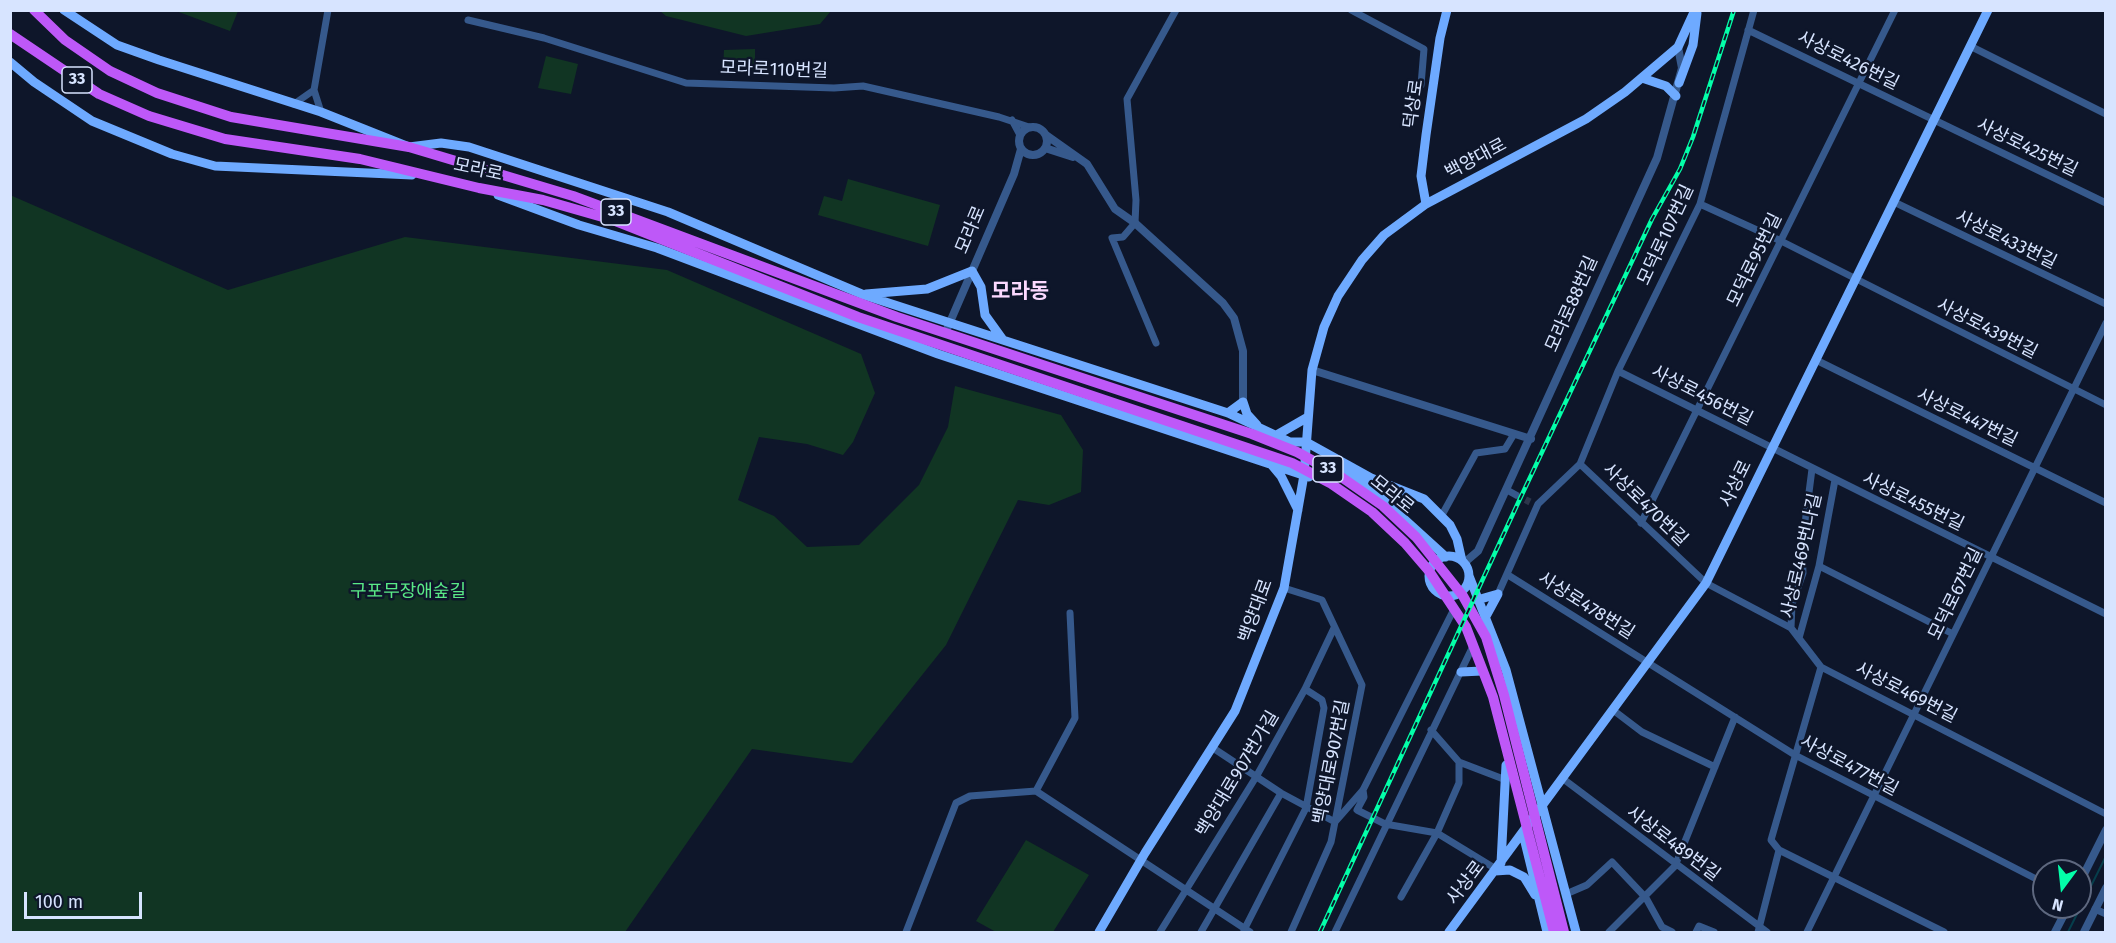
<!DOCTYPE html>
<meta charset="utf-8">
<style>
body{margin:0}
#map{position:relative;width:2116px;height:943px;overflow:hidden;background:#0e162a;font-family:"Fira Sans",sans-serif}
canvas{display:block}
.frame{position:absolute;inset:0;border:12px solid #d7e4ff;pointer-events:none}
.north{position:absolute;left:2032px;top:859px;width:60px;height:60px;box-sizing:border-box;background:#0e162a;border:2px solid #5e687f;border-radius:50%;rotate:195deg;font-size:16px;font-weight:700;line-height:24px;text-align:center;color:#d7e4ff}
.north::after{content:'';display:block;margin:auto;width:21px;height:27px;background:#03ffa9;clip-path:polygon(50% 0,100% 100%,50% 72%,0 100%)}
.scale{position:absolute;left:24px;top:892px;width:118px;height:27px;box-sizing:border-box;border:3px solid #d7e4ff;border-top:0;padding-left:8px;font-size:18px;line-height:21px;white-space:nowrap;color:#d7e4ff;-webkit-text-stroke:4px #0e162a;paint-order:stroke}
</style>
<div id="map">
<canvas width="2116" height="943"></canvas>
<div class="frame"></div>
<div class="north">N</div>
<div class="scale">100 m</div>
</div>
<script>
const ctx = document.querySelector('canvas').getContext('2d');
ctx.lineJoin = 'round';
function fillPath(path, color) {
  ctx.fillStyle = color;
  ctx.fill(path, 'evenodd');
}
function toPath(rows) {
  const path = new Path2D();
  for (const r of rows) {
    if (r.length === 3) {
      path.moveTo(r[0] + r[2], r[1]);
      path.arc(r[0], r[1], r[2], 0, 2 * Math.PI);
      continue;
    }
    path.moveTo(r[0], r[1]);
    for (let i = 2; i < r.length; i += 2) path.lineTo(r[i], r[i + 1]);
  }
  return path;
}
function trace(path, color, width, dash) {
  ctx.strokeStyle = color;
  ctx.lineWidth = width;
  ctx.lineCap = dash ? 'butt' : 'round';
  ctx.setLineDash(dash || []);
  ctx.stroke(path);
}
function label(font, color, halo, rows, align = 'center') {
  ctx.font = font + ' "Fira Sans","Noto Sans KR",sans-serif';
  ctx.lineWidth = 5;
  ctx.setLineDash([]);
  ctx.textBaseline = 'middle';
  ctx.strokeStyle = halo;
  ctx.fillStyle = color;
  for (const [text, x, y, turn = 0] of rows) {
    ctx.save();
    ctx.translate(x, y);
    ctx.rotate((+turn || 0) * Math.PI / 180);
    ctx.textAlign = isNaN(turn) ? turn : align;
    if (halo) ctx.strokeText(text, 0, 0);
    ctx.fillText(text, 0, 0);
    ctx.restore();
  }
}
fillPath(toPath([
 [176,11,238,11,230,31],
 [660,11,831,11,820,24,746,36,666,16],
 [755,49,755,71,723,70,724,50],
 [546,56,578,64,571,94,538,88],
 [848,179,940,205,928,246,818,215,824,196,842,201],
 [10,195,228,290,405,237,667,270,861,354,875,393,853,442,843,455,807,444,759,437,738,500,774,516,807,547,859,545,919,485,948,427,955,386,1061,415,1083,450,1081,492,1049,505,1018,500,946,645,852,763,752,749,625,932,11,932],
 [1026,840,1089,875,1053,932,996,932,976,921]
]), '#113523');
trace(toPath([
 [2068,932,2106,856]
]), '#063e4b', 2);
trace(toPath([
 [1516,495,1530,502]
]), '#2c354a', 7, [7, 3.5]);
trace(toPath([
 [1351,10,1424,49,1421,85],
 [468,20,544,38,686,83,834,88,863,86,999,117,1029,127],
 [1748,30,2106,203],
 [1970,46,2106,114],
 [294,104,314,90],
 [321,112,314,90,328,10],
 [1012,120,1020,135],
 [1894,202,2106,304],
 [1700,204,1781,241,2106,405],
 [1156,343,1112,238,1123,237,1135,223,1136,200,1127,99,1176,10],
 [1816,360,2106,503],
 [1618,371,2106,614],
 [1580,464,1618,371,1700,204,1754,10],
 [1507,490,1516,495],
 [1442,515,1476,453,1505,449,1514,434],
 [1641,523,1895,10],
 [1819,566,1953,634],
 [1508,575,1795,755,2044,883],
 [1284,588,1322,600,1362,685,1331,842,1291,932],
 [1498,594,1538,504,1580,464,1706,583,1791,628,1821,667,2106,814],
 [1791,628,1792,604,1803,573,1802,547,1812,469],
 [1799,638,1819,566,1835,480],
 [1613,710,1642,732,1715,767],
 [1213,748,1281,793,1335,822,1363,790,1454,609],
 [1459,762,1506,780],
 [1562,778,1767,932],
 [1363,790,1364,797,1357,810,1385,824,1437,833,1496,869],
 [1036,791,1075,718,1070,613],
 [1779,850,1944,932],
 [1566,894,1587,885,1612,862,1646,898,1662,927,1672,932],
 [1401,897,1437,833,1459,783,1459,762,1431,730],
 [2095,909,2106,914],
 [1244,930,1306,808,1324,708,1322,700,1305,689],
 [906,932,956,803,970,796,1036,791,1250,932],
 [1160,932,1256,777,1305,689,1334,628],
 [1201,932,1281,793],
 [1335,932,1473,646],
 [1609,932,1675,866,1735,717],
 [1696,932,1699,926,1714,932],
 [1758,932,1779,850,1771,840,1821,667],
 [1807,932,2106,323]
]), '#36598c', 7);
trace(toPath([
 [1033,141,14],
 [1046,135,1087,164,1115,209,1135,223,1223,303,1234,318,1243,351,1243,402],
 [1045,148,1073,157],
 [947,329,1014,174,1021,149],
 [1312,370,1531,439],
 [1464,563,1478,551,1657,158,1682,68,1678,47],
 [2080,882,2106,830],
 [2055,932,2068,907],
 [2084,932,2106,888]
]), '#36598c', 8);
trace(toPath([
 [64,10,117,45,159,60,321,112,409,147,441,143,469,147,668,212,864,295,1228,413,1290,442,1306,442,1371,478,1424,499,1450,525,1457,539,1462,561],
 [10,62,34,82,92,121,172,154,215,166,412,175],
 [1642,78,1666,86,1676,96],
 [1679,83,1693,45,1697,13],
 [498,195,579,225,657,248,938,354,1309,477],
 [1426,204,1421,176,1426,135,1440,38,1447,10],
 [866,294,927,289,972,271,981,287,985,315,1003,340],
 [1228,413,1243,402,1247,414,1257,425],
 [1275,436,1308,417],
 [1271,464,1281,476,1298,510],
 [1343,470,1369,487,1446,557],
 [1449,576,20],
 [1469,576,1506,670,1576,932],
 [1477,600,1498,594],
 [1485,618,1498,594],
 [1461,672,1482,671],
 [1524,838,1547,932],
 [1501,863,1506,765],
 [1495,871,1510,870,1524,877,1535,895],
 [1099,932,1145,853,1235,711,1284,588,1304,475,1312,370,1324,327,1338,296,1362,260,1384,235,1426,204,1586,119,1625,92,1678,47,1695,10],
 [1449,932,1706,583,1988,10]
]), '#6eaaff', 9);
trace(toPath([
 [34,10,65,40,110,71,157,93,231,117,409,147,573,196,897,317,1252,434,1297,452,1337,474,1383,506,1416,537,1463,596,1486,637,1504,695,1564,932],
 [10,34,99,94,149,116,225,139,360,159,479,188,543,200,613,220,858,317,1292,463,1330,483,1372,512,1405,543,1429,571,1466,627,1493,697,1554,932]
]), '#be58f8', 10);
const rail = toPath([
 [1320,932,1518,503,1652,219,1680,169,1693,137,1734,10]
]);
trace(rail, '#03ffa9', 4.5);
trace(rail, '#0e162a', 2, [7]);
for (const [x, y, w] of [
 [77,80,30],
 [616,212,30],
 [1328,469,30]
]) {
  const box = new Path2D();
  box.roundRect(x - w / 2, y - 13, w, 26, 4.5);
  ctx.fillStyle = '#0e162a';
  ctx.fill(box);
  trace(box, '#d7e4ff', 1.5);
}
label('bold 16px', '#d7e4ff', null, [
 ["33",77,80],
 ["33",616,212],
 ["33",1328,469]
]);
label('18px', '#d7e4ff', '#0e162a', [
 ["사상로426번길",1848,61,26],
 ["모라로110번길",774,70,2],
 ["덕상로",1414,104,-82],
 ["사상로425번길",2027,148,26],
 ["백양대로",1476,159,-28],
 ["모라로",478,170,12],
 ["모라로",971,230,-67],
 ["모덕로107번길",1666,235,-65],
 ["사상로433번길",2006,240,26],
 ["모덕로95번길",1755,260,-64],
 ["모라로88번길",1572,304,-66],
 ["사상로439번길",1987,329,27],
 ["사상로456번길",1702,396,27],
 ["사상로447번길",1967,418,26],
 ["사상로",1736,484,-64],
 ["모라로",1392,495,39],
 ["사상로455번길",1913,502,26],
 ["사상로470번길",1645,505,44],
 ["사상로469번나길",1802,556,-77],
 ["모덕로67번길",1956,594,-64],
 ["사상로478번길",1586,606,32],
 ["백양대로",1256,611,-70],
 ["사상로469번길",1906,693,27],
 ["백양대로907번길",1332,762,-79],
 ["사상로477번길",1849,766,28],
 ["백양대로907번가길",1238,774,-59],
 ["사상로489번길",1673,844,37],
 ["사상로",1466,883,-53]
]);
label('18px', '#59e986', '#0e162a', [
 ["구포무장애숲길",408,592]
]);
label('bold 21px', '#fcd9ff', '#0e162a', [
 ["모라동",1020,292]
]);
</script>
